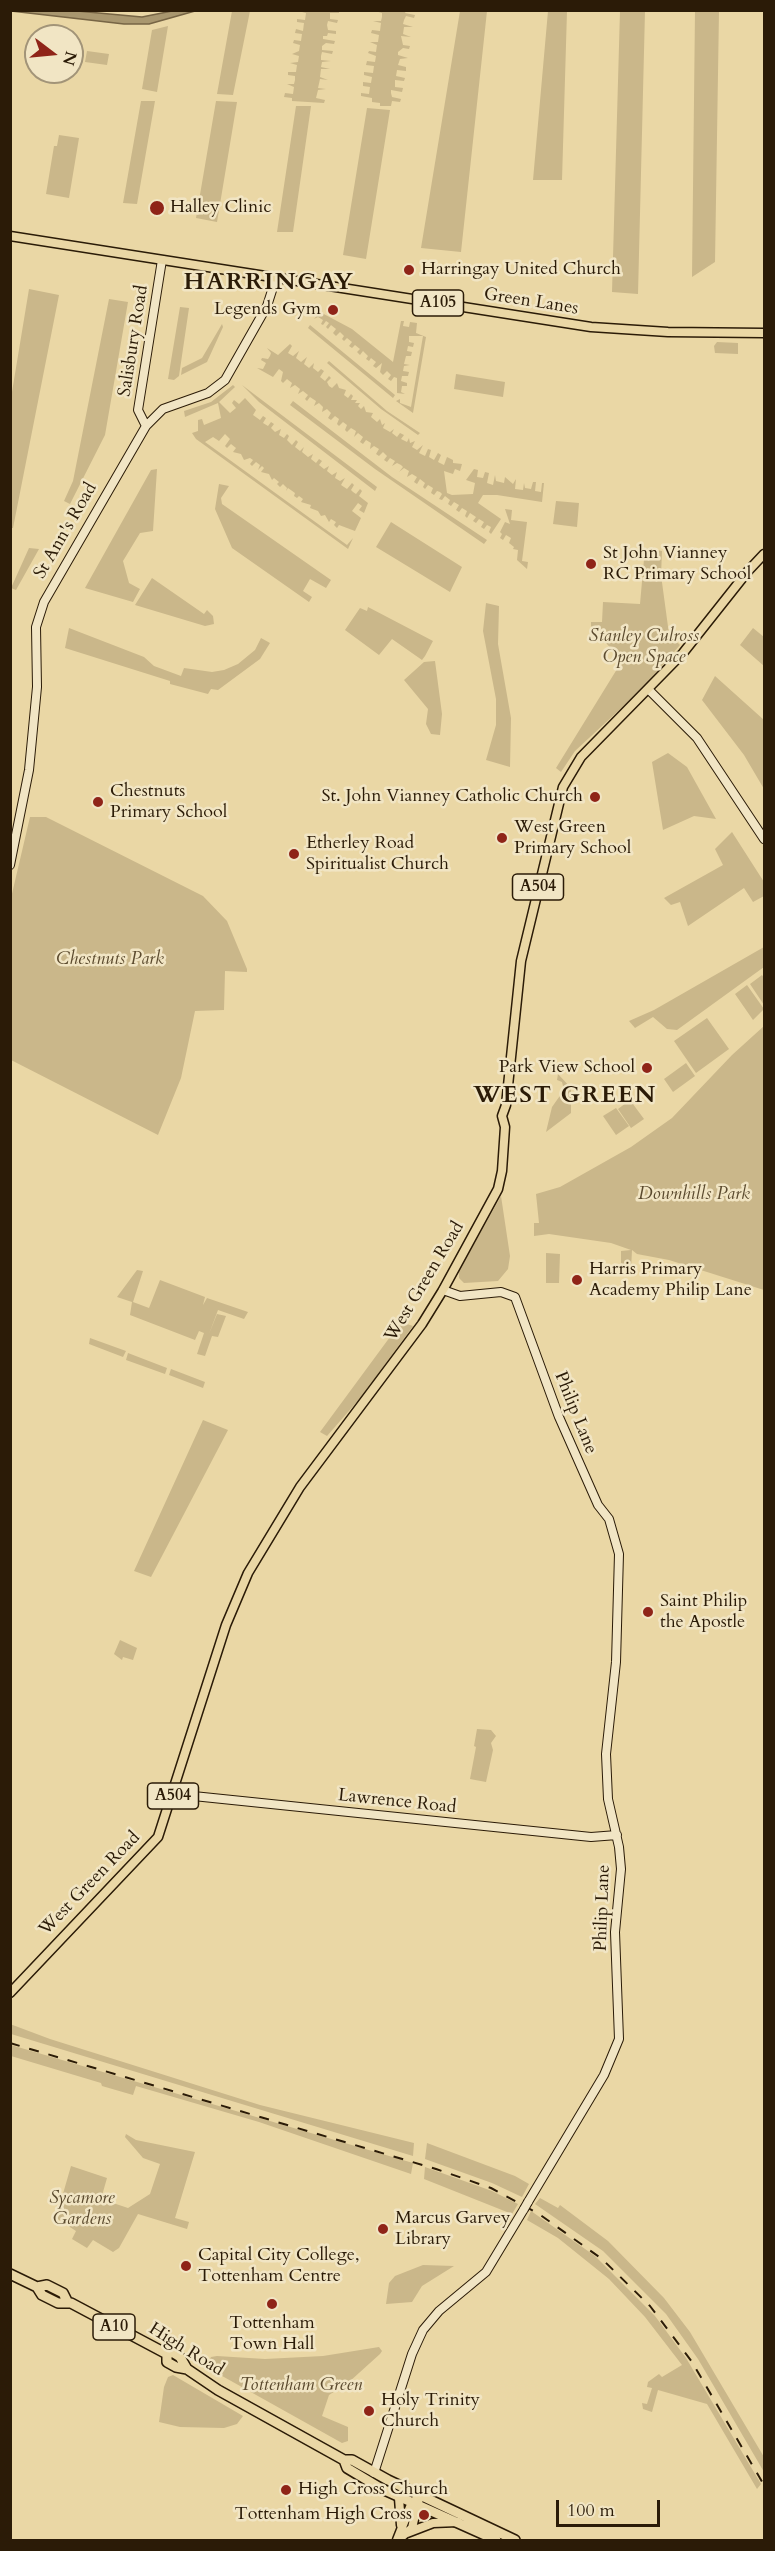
<!DOCTYPE html>
<style>
body{margin:0}
#map{position:relative;width:775px;height:2551px;overflow:hidden;background:#ead7a5;font-family:Cardo,serif}
canvas{display:block}
.frame{position:absolute;inset:0;border:12px solid #2b1b07;pointer-events:none}
.north{position:absolute;left:24px;top:24px;width:60px;height:60px;box-sizing:border-box;background:#f1e5c4;border:2px solid #a29478;border-radius:50%;rotate:106deg;font-size:16px;font-weight:700;line-height:24px;text-align:center;color:#2b1b07}
.north::after{content:'';display:block;margin:auto;width:21px;height:27px;background:#8f2418;clip-path:polygon(50% 0,100% 100%,50% 72%,0 100%)}
.scale{position:absolute;left:556px;top:2500px;width:104px;height:27px;box-sizing:border-box;border:3px solid #2b1b07;border-top:0;padding-left:8px;font-size:18px;line-height:21px;white-space:nowrap;color:#2b1b07;-webkit-text-stroke:4px #f1e5c4;paint-order:stroke}
</style>
<div id="map">
<canvas width="775" height="2551"></canvas>
<div class="frame"></div>
<div class="north">N</div>
<div class="scale">100 m</div>
</div>
<script>
const ctx = document.querySelector('canvas').getContext('2d');
ctx.lineJoin = 'round';
function fillPath(path, color) {
  ctx.fillStyle = color;
  ctx.fill(path, 'evenodd');
}
function toPath(rows) {
  const path = new Path2D();
  for (const r of rows) {
    path.moveTo(r[0], r[1]);
    for (let i = 2; i < r.length; i += 2) path.lineTo(r[i], r[i + 1]);
  }
  return path;
}
function trace(path, color, width, dash) {
  ctx.strokeStyle = color;
  ctx.lineWidth = width;
  ctx.lineCap = dash ? 'butt' : 'round';
  ctx.setLineDash(dash || []);
  ctx.stroke(path);
}
function label(font, color, halo, rows, align = 'center') {
  ctx.font = font + ' Cardo,serif';
  ctx.lineWidth = 5;
  ctx.setLineDash([]);
  ctx.textBaseline = 'middle';
  ctx.strokeStyle = halo;
  ctx.fillStyle = color;
  for (const [text, x, y, turn = 0] of rows) {
    ctx.save();
    ctx.translate(x, y);
    ctx.rotate((+turn || 0) * Math.PI / 180);
    ctx.textAlign = isNaN(turn) ? turn : align;
    if (halo) ctx.strokeText(text, 0, 0);
    ctx.fillText(text, 0, 0);
    ctx.restore();
  }
}
fillPath(toPath([
 [232,11,250,11,233,95,217,94],
 [298,11,339,11,339,13,330,13,330,19,338,20,337,23,328,21,327,25,328,30,336,31,336,34,328,33,327,36,323,36,323,39,335,41,334,44,326,43,322,46,322,50,333,51,332,54,322,52,321,56,321,60,331,61,322,62,321,67,330,69,321,69,320,77,328,80,320,79,318,88,326,89,318,90,316,98,325,100,324,103,292,101,292,98,284,97,285,93,293,94,294,87,287,84,294,84,295,80,295,76,288,75,288,72,296,72,297,65,290,63,298,62,299,56,292,54,299,51,300,45,293,43,294,40,301,41,302,34,295,33,296,29,303,31,304,23,297,22,297,19,305,20,306,13],
 [375,11,406,11,405,13,415,15,414,18,406,16,404,20,403,24,413,27,404,27,403,34,411,37,401,36,403,45,410,46,409,49,403,48,398,52,398,55,408,58,400,59,398,65,406,67,406,71,397,70,396,76,405,78,404,81,395,80,395,87,403,88,402,92,391,90,391,93,392,97,401,99,400,102,392,101,391,106,380,106,380,103,372,102,372,98,361,96,361,93,369,94,370,87,363,86,363,82,371,83,372,77,364,75,364,72,373,73,374,66,366,65,367,61,375,62,376,56,368,53,369,51,376,52,377,45,370,42,378,42,379,35,371,33,372,30,380,31,381,23,373,21,381,21,382,17,382,13],
 [460,11,487,11,461,252,421,248],
 [548,11,567,11,562,180,533,180],
 [620,11,645,11,638,294,612,292],
 [695,11,719,11,715,262,692,277],
 [168,26,157,92,142,89,152,30],
 [87,51,109,54,107,65,85,62],
 [141,101,155,101,137,204,123,203],
 [216,101,237,102,217,222,196,218],
 [296,106,311,106,293,232,277,232],
 [367,108,390,110,366,259,343,255],
 [59,135,79,138,69,198,46,194,54,146,57,146],
 [29,289,59,295,13,528,10,528,11,398],
 [109,299,128,302,105,435,70,504,64,501,73,481],
 [180,307,189,308,179,376,174,380,168,379],
 [320,312,352,329,393,362,401,321,404,321,403,326,409,327,410,322,417,323,416,333,426,337,413,413,396,401,400,399,400,403,411,407,423,336,409,336,409,342,414,343,413,347,408,346,407,351,412,352,411,356,406,356,404,364,410,365,404,366,403,371,409,372,408,376,402,376,401,381,407,383,407,386,402,386,401,392,405,394,397,393,397,378,394,377,391,381,388,379,391,375,387,371,383,375,380,372,382,363,376,368,373,366,376,362,371,358,369,361,366,359,368,356,363,351,360,355,357,352,360,349,355,345,352,348,349,346,352,342,347,338,344,341,342,339,344,336,340,332,336,336,333,333,336,329,331,325,328,329,326,327,329,323,326,321,323,325,321,324,323,320,318,317,314,319],
 [222,324,223,327,207,362,181,375,182,368,202,358],
 [310,325,395,395,393,398,308,328],
 [717,342,738,343,738,354,715,353,714,346],
 [290,344,292,346,288,353,293,356,299,351,296,358,301,362,307,357,304,364,309,368,314,363,313,368,318,372,321,369,324,371,320,377,325,381,329,376,331,378,327,382,329,386,332,388,337,383,339,388,346,390,344,395,348,398,351,394,353,396,351,400,357,400,355,403,360,403,358,406,361,409,364,406,366,412,373,413,371,417,377,422,380,419,382,425,385,423,383,428,390,432,394,429,392,433,397,437,400,433,404,435,401,439,407,442,409,438,410,443,415,441,412,447,417,450,423,445,419,453,425,456,428,449,431,450,429,457,434,460,438,453,441,455,438,462,444,465,447,457,453,460,453,463,462,464,460,471,455,469,453,474,444,471,447,493,452,495,473,494,475,483,466,480,474,469,478,470,477,477,483,478,485,472,489,473,487,483,493,485,495,475,496,481,504,483,505,477,513,484,516,479,515,489,523,490,524,483,525,488,531,489,533,482,536,482,535,491,541,492,542,483,544,483,542,502,497,495,483,495,478,503,501,519,491,534,489,532,491,527,487,525,484,529,481,527,484,522,479,519,476,523,473,521,476,517,470,513,467,518,465,516,467,511,462,508,459,512,456,510,459,505,454,502,451,506,448,504,450,500,445,496,442,500,439,499,442,494,440,492,437,491,434,495,431,493,433,488,428,485,425,489,423,487,425,483,420,479,417,484,414,482,417,477,412,474,407,477,409,471,404,468,399,472,403,467,401,465,397,463,392,466,395,461,390,458,387,462,384,460,387,456,383,452,379,456,376,454,379,449,374,446,370,449,371,443,366,440,363,444,360,442,363,437,358,433,354,437,356,431,351,428,347,432,345,430,347,425,343,422,339,426,337,424,339,419,335,416,331,420,328,418,331,413,327,409,322,412,323,407,319,403,314,406,316,401,310,397,307,401,305,399,308,395,303,391,298,394,300,389,295,385,290,388,292,383,287,379,283,383,281,381,283,372,279,369,273,377,257,368,263,369,266,363,261,360,262,358,268,359,270,356,271,353,267,348,278,355],
 [329,361,387,411,420,433,418,435,381,409,327,363],
 [456,374,505,382,503,397,454,389],
 [233,385,235,387,219,402,230,413,236,408,232,403,234,400,239,404,245,398,256,410,253,415,260,420,263,416,266,418,263,423,268,426,271,422,274,424,271,428,275,432,281,429,279,435,284,438,287,434,289,436,287,440,292,445,296,440,298,442,295,447,300,451,304,447,302,452,308,457,313,454,311,459,316,463,319,459,322,461,319,465,324,469,329,466,327,471,332,475,337,472,335,478,340,481,345,478,341,485,347,489,352,483,354,485,351,490,353,492,356,494,360,489,362,491,359,496,368,503,364,513,359,510,362,506,358,503,352,511,361,518,355,531,339,525,337,528,334,525,336,522,331,519,329,522,325,515,321,516,318,511,310,508,311,505,301,502,303,499,299,496,297,498,294,496,295,493,288,488,286,491,287,488,283,484,280,487,277,484,279,482,274,478,272,480,269,474,261,472,264,468,262,466,258,470,260,465,256,462,252,466,250,464,253,460,250,458,244,460,241,454,233,452,236,448,231,444,227,448,225,446,230,439,225,434,219,441,213,437,205,442,347,545,353,538,348,549,196,439,192,433,198,431,198,420,202,419,204,425,221,418,218,403,185,417,184,411,211,402],
 [242,385,377,487,375,491,259,402],
 [293,401,392,477,487,540,484,544,375,469,290,405],
 [157,469,153,531,140,533,123,561,129,583,140,589,133,602,85,588,151,470],
 [219,484,229,486,221,498,222,504,331,580,326,588,310,579,303,591,312,597,309,602,232,548,215,509],
 [556,501,579,503,577,527,553,524],
 [505,509,512,510,511,520,527,522,522,561,528,562,527,569,517,560,518,550,513,549,514,547,509,543,511,538,506,535,503,540,500,538,502,534,500,532,505,522,510,524],
 [391,522,462,567,450,592,376,547],
 [29,548,39,549,16,590,11,588],
 [645,548,662,551,661,575,669,634,680,645,645,686,575,751,561,772,556,768,622,661,591,626,591,622,602,622,603,602,640,604],
 [152,578,204,614,207,610,213,616,214,624,205,626,135,605],
 [486,603,499,606,498,644,511,718,510,767,486,760,496,725,496,699,483,631],
 [368,607,433,641,425,656,422,660,392,639,379,655,345,630,360,608,367,611],
 [69,628,144,657,154,666,181,676,184,668,212,672,224,670,238,664,255,650,261,638,270,643,260,659,218,690,211,689,208,694,170,684,170,681,65,648],
 [753,628,764,637,764,666,740,645],
 [435,661,442,714,440,735,431,734,426,724,428,709,404,680,424,662],
 [715,676,764,720,764,789,744,755,702,700],
 [668,753,687,767,716,819,694,816,663,830,652,762],
 [30,817,46,817,203,896,227,921,247,969,247,972,225,971,224,1010,195,1011,181,1078,158,1135,11,1060,11,898],
 [732,832,764,882,764,896,753,902,744,888,688,926,680,902,671,905,664,898,723,865,715,849],
 [764,947,764,967,677,1030,667,1029,653,1017,635,1028,629,1021,654,1010],
 [762,975,764,978,764,1005,750,984],
 [747,985,764,1009,753,1020,735,994],
 [707,1018,729,1049,696,1073,674,1041],
 [764,1026,764,1290,669,1260,637,1254,632,1250,631,1270,621,1269,621,1251,631,1250,611,1243,549,1234,534,1236,534,1223,539,1223,536,1194,560,1187,631,1147,672,1118,732,1055],
 [686,1063,695,1076,673,1092,664,1079],
 [558,1074,571,1088,571,1113,546,1132,552,1107,564,1090,562,1082,557,1080],
 [630,1100,644,1119,631,1128,618,1109],
 [616,1108,629,1126,616,1135,603,1116],
 [501,1196,510,1256,508,1269,498,1281,464,1283,459,1278,459,1271],
 [546,1253,560,1254,559,1283,546,1283],
 [137,1270,143,1271,133,1302,149,1308,160,1280,205,1297,203,1305,207,1298,248,1312,244,1319,218,1310,209,1334,217,1314,226,1316,218,1337,212,1336,205,1356,197,1354,204,1333,199,1331,195,1340,130,1315,132,1302,117,1297],
 [401,1322,413,1326,362,1396,327,1436,320,1432],
 [90,1338,126,1351,123,1357,89,1344],
 [128,1353,167,1368,165,1374,126,1360],
 [171,1369,205,1382,203,1388,169,1375],
 [203,1420,228,1430,151,1577,134,1571],
 [120,1640,137,1648,133,1660,123,1657,122,1660,114,1654],
 [477,1729,491,1730,496,1736,491,1743,493,1750,486,1782,470,1779,476,1747,474,1746],
 [10,2024,50,2039,260,2105,414,2143,413,2156,11,2034],
 [11,2045,413,2163,411,2174,259,2122,136,2086,133,2095,102,2086,101,2083,11,2056],
 [126,2134,136,2140,195,2152,175,2218,189,2222,187,2229,138,2214,119,2248,113,2252,93,2240,87,2248,72,2239,76,2231,56,2218,71,2166,107,2178,101,2199,128,2208,150,2194,160,2164,143,2158,125,2137],
 [427,2143,515,2176,529,2184,522,2197,492,2183,425,2159],
 [425,2167,492,2191,518,2204,512,2214,424,2179],
 [540,2198,558,2208,560,2205,608,2241,664,2298,690,2332,764,2457,764,2472,698,2359,666,2314,603,2251,535,2204],
 [531,2211,595,2256,655,2316,686,2358,761,2484,757,2489,707,2404,658,2390,652,2412,643,2409,642,2403,647,2404,652,2388,647,2387,648,2382,659,2374,662,2377,682,2365,645,2317,609,2279,558,2238,527,2220],
 [423,2265,454,2266,422,2286,412,2302,386,2304,389,2283,395,2276],
 [379,2347,382,2351,380,2354,349,2382,329,2395,322,2416,348,2427,348,2441,342,2443,215,2372,208,2363,211,2357,217,2356,265,2359,323,2356],
 [173,2375,243,2416,237,2424,224,2428,180,2427,159,2422,164,2387,168,2377]
]), '#cab78a');
const water = toPath([
 [77,11,142,17,172,11,195,11,149,24,124,24,11,11,77,11]
]);
fillPath(water, '#a9976f');
trace(water, '#776545', 1.5);
const secondary = toPath([
 [146,426,138,410,162,260],
 [649,690,697,738,764,839],
 [10,865,29,770,37,687,36,627,44,602,146,426,163,409,208,393,225,380,267,306,276,278],
 [443,1290,460,1296,501,1292,515,1297,559,1417,598,1505,609,1519,619,1554,616,1662,606,1754,608,1799,619,1847,621,1869,615,1932,619,2039,604,2075,528,2202],
 [174,1794,591,1837,617,1835],
 [374,2473,412,2354,423,2330,439,2311,486,2272,524,2209]
]);
const primary = toPath([
 [10,236,591,327,668,332,764,333],
 [10,1993,158,1837,226,1625,248,1573,300,1487,422,1324,443,1290,498,1189,502,1171,505,1127,502,1116,506,1105,521,961,563,787,581,757,683,653,748,571,764,554],
 [399,2498,401,2525],
 [407,2533,433,2523,458,2522],
 [397,2540,410,2507,417,2498],
 [398,2540,412,2528,420,2494]
]);
const highway = toPath([
 [10,2274,37,2287,42,2295,58,2303,71,2303,167,2354],
 [37,2287,47,2285,63,2293,67,2301],
 [167,2354,167,2362,176,2367,187,2369,218,2390,344,2460,352,2460,388,2480,515,2540],
 [167,2354,172,2352,180,2357,187,2369],
 [344,2460,347,2468,382,2489,496,2540]
]);
trace(secondary, '#2b1b07', 10);
trace(primary, '#2b1b07', 11);
trace(highway, '#2b1b07', 12);
trace(secondary, '#f1e5c4', 8);
trace(primary, '#ead7a5', 8);
trace(highway, '#ead7a5', 9);
trace(toPath([
 [10,2043,436,2169,491,2188,539,2214,602,2259,650,2306,692,2362,764,2485]
]), '#2b1b07', 2, [10, 10]);
const secondaryBridge = toPath([
 [524,2209,528,2202]
]);
trace(secondaryBridge, '#2b1b07', 10, []);
trace(secondaryBridge, '#f1e5c4', 8);
for (const [x, y, r, color] of [
 [157,208,8,"#8f2418"],
 [409,270,6,"#8f2418"],
 [333,310,6,"#8f2418"],
 [591,564,6,"#8f2418"],
 [595,797,6,"#8f2418"],
 [98,802,6,"#8f2418"],
 [502,838,6,"#8f2418"],
 [294,854,6,"#8f2418"],
 [647,1068,6,"#8f2418"],
 [577,1280,6,"#8f2418"],
 [648,1612,6,"#8f2418"],
 [383,2229,6,"#8f2418"],
 [186,2266,6,"#8f2418"],
 [272,2304,6,"#8f2418"],
 [369,2411,6,"#8f2418"],
 [286,2490,6,"#8f2418"],
 [424,2515,6,"#8f2418"]
]) {
  const dot = new Path2D();
  dot.arc(x, y, r, 0, 2 * Math.PI);
  ctx.fillStyle = color;
  ctx.fill(dot);
  trace(dot, '#f1e5c4', 2);
}
for (const [x, y, w] of [
 [438,303,51],
 [538,887,51],
 [173,1796,51],
 [114,2327,42]
]) {
  const box = new Path2D();
  box.roundRect(x - w / 2, y - 13, w, 26, 4.5);
  ctx.fillStyle = '#f1e5c4';
  ctx.fill(box);
  trace(box, '#2b1b07', 1.5);
}
label('bold 16px', '#2b1b07', null, [
 ["A105",438,303],
 ["A504",538,887],
 ["A504",173,1796],
 ["A10",114,2327]
]);
label('18px', '#2b1b07', '#f1e5c4', [
 ["Halley Clinic",170,208],
 ["Harringay United Church",421,270],
 ["Legends Gym",321,310,"right"],
 ["St John Vianney",603,554],
 ["RC Primary School",603,575],
 ["Chestnuts",110,792],
 ["Primary School",110,813],
 ["St. John Vianney Catholic Church",583,797,"right"],
 ["West Green",514,828],
 ["Primary School",514,849],
 ["Etherley Road",306,844],
 ["Spiritualist Church",306,865],
 ["Park View School",635,1068,"right"],
 ["Harris Primary",589,1270],
 ["Academy Philip Lane",589,1291],
 ["Saint Philip",660,1602],
 ["the Apostle",660,1623],
 ["Marcus Garvey",395,2219],
 ["Library",395,2240],
 ["Capital City College,",198,2256],
 ["Tottenham Centre",198,2277],
 ["Tottenham",272,2324,"center"],
 ["Town Hall",272,2345,"center"],
 ["Holy Trinity",381,2401],
 ["Church",381,2422],
 ["High Cross Church",298,2490],
 ["Tottenham High Cross",412,2515,"right"]
], 'left');
label('18px', '#2b1b07', '#f1e5c4', [
 ["Green Lanes",531,302,9],
 ["Salisbury Road",134,341,-81],
 ["St Ann's Road",66,531,-60],
 ["West Green Road",425,1282,-59],
 ["Philip Lane",575,1413,68],
 ["Lawrence Road",397,1802,6],
 ["West Green Road",90,1884,-46],
 ["Philip Lane",603,1908,-88],
 ["High Road",186,2350,32]
]);
label('italic 18px', '#5b4a2e', '#f1e5c4', [
 ["Stanley Culross",644,637],
 ["Open Space",644,658],
 ["Chestnuts Park",110,960],
 ["Downhills Park",694,1195],
 ["Sycamore",82,2199],
 ["Gardens",82,2220],
 ["Tottenham Green",301,2386]
]);
ctx.letterSpacing = '1.5px';
label('bold 24px', '#2b1b07', '#f1e5c4', [
 ["HARRINGAY",269,283],
 ["WEST GREEN",565,1096]
]);
ctx.letterSpacing = '0px';
</script>
